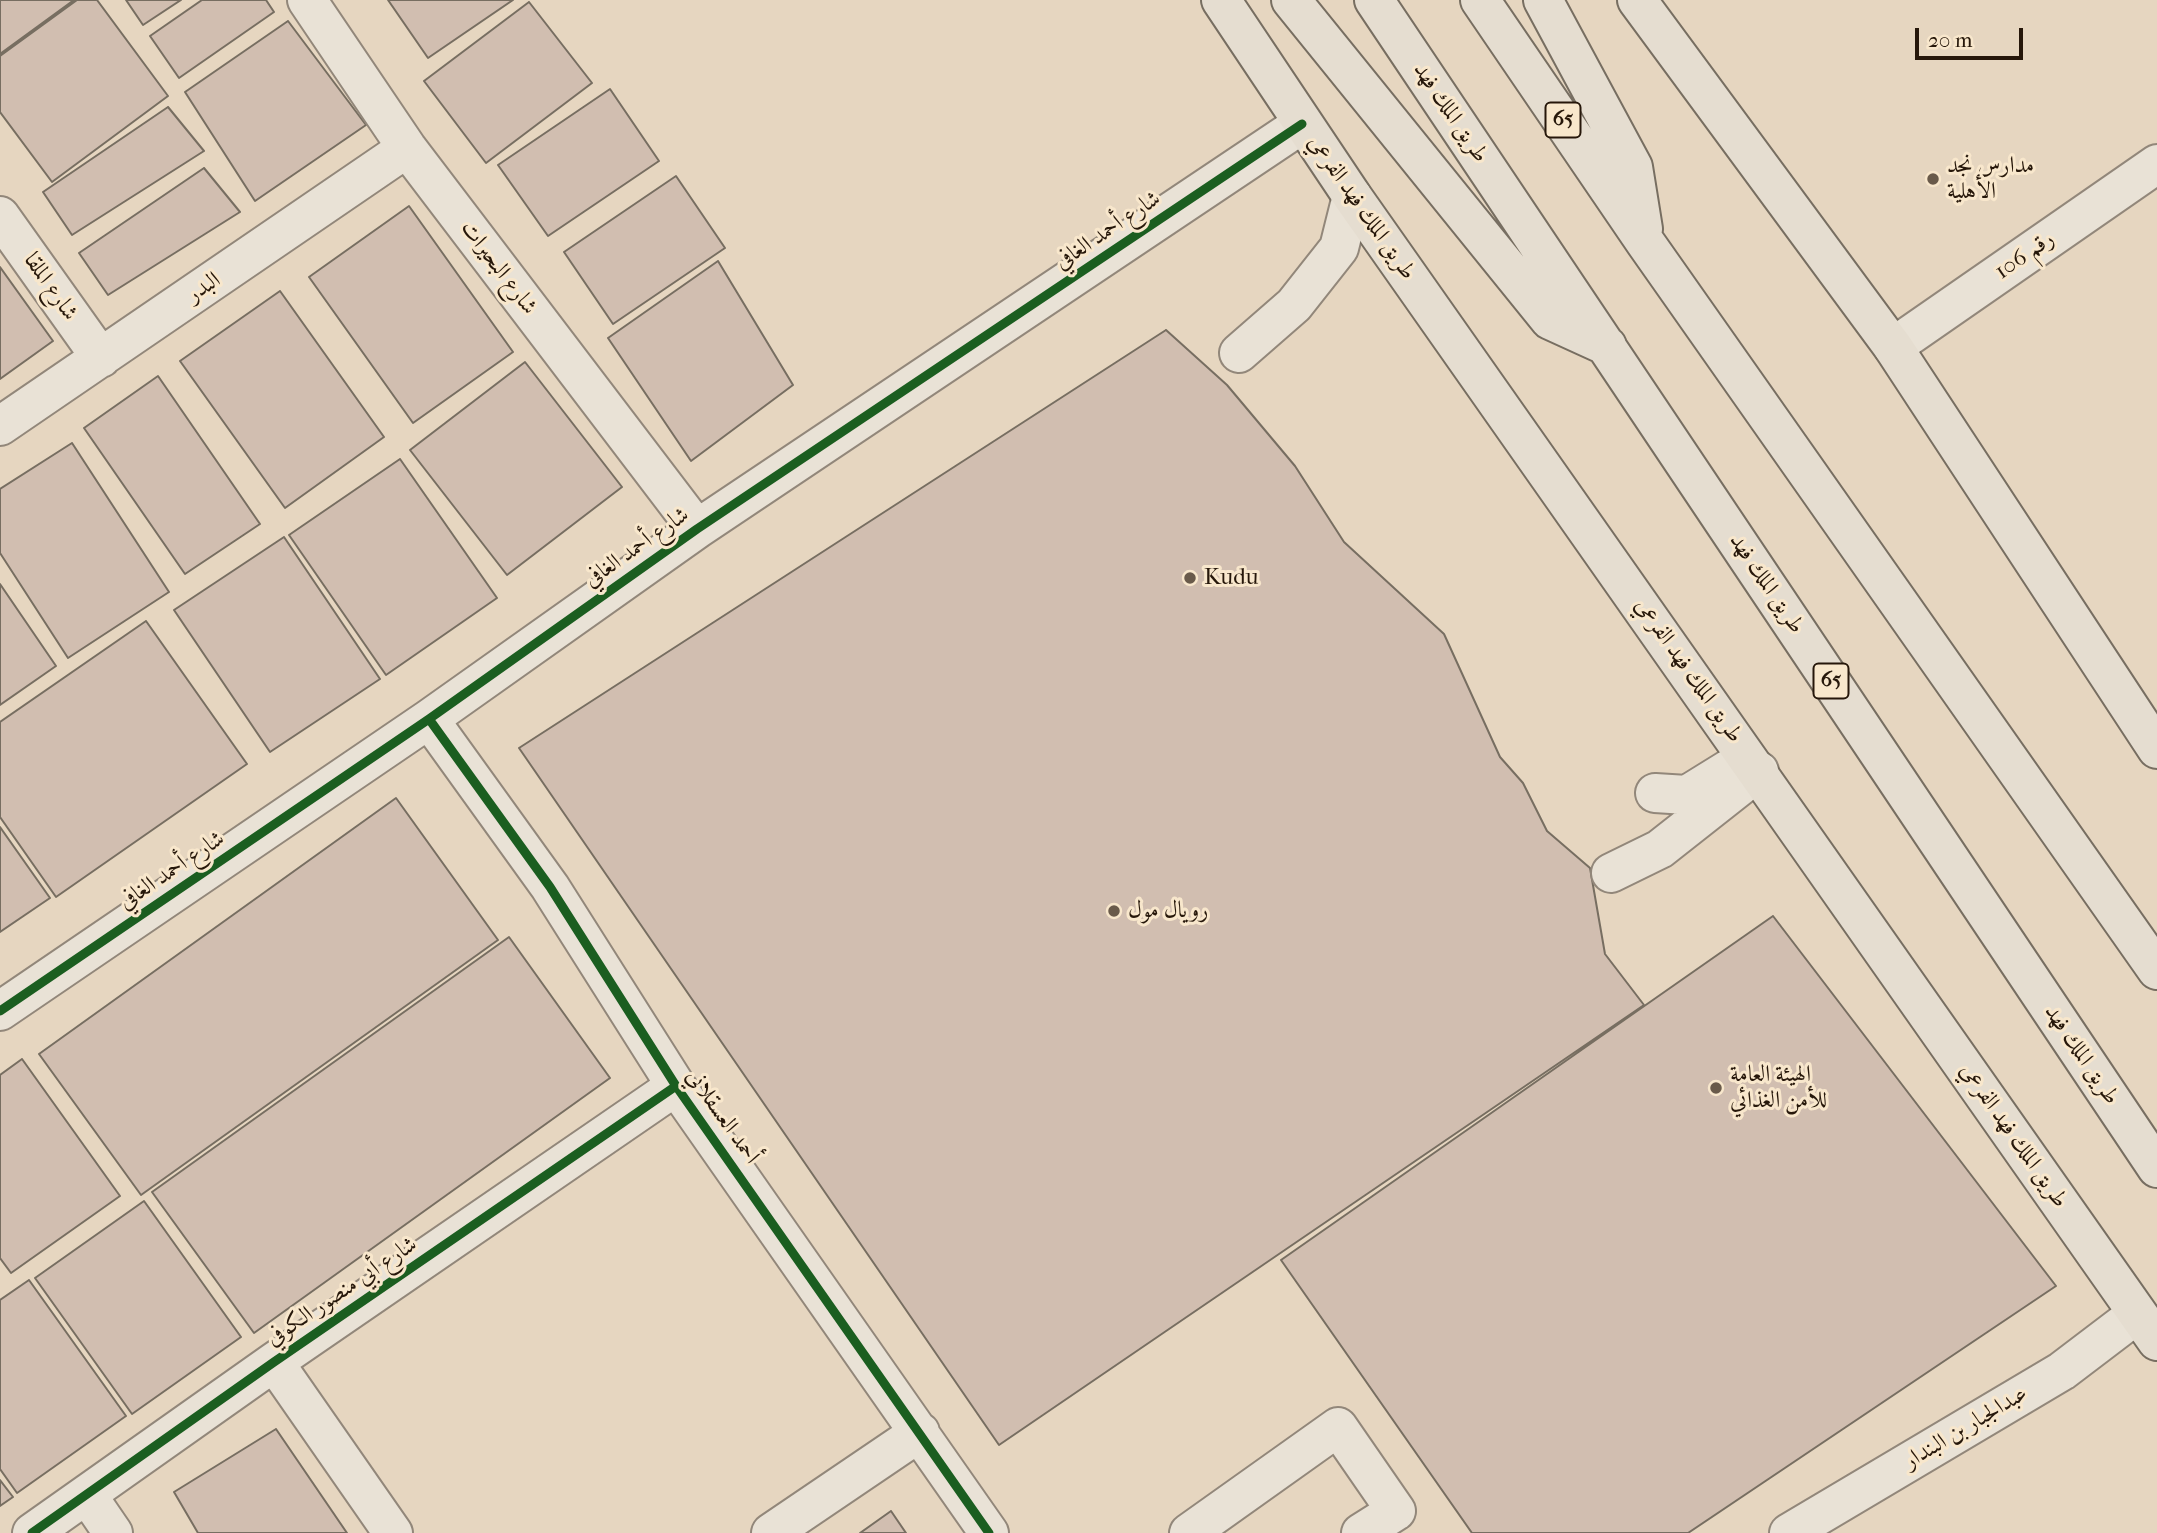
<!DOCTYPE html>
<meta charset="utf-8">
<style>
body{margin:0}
#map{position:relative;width:2157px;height:1533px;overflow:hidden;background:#e6d6c0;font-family:"IM FELL French Canon",serif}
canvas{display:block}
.scale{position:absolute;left:1915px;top:28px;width:108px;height:32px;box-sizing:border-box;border:4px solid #26170a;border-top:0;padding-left:9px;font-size:21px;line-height:24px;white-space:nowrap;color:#26170a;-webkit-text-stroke:5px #f8e7cc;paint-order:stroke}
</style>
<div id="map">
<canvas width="2157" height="1533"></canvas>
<div class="scale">20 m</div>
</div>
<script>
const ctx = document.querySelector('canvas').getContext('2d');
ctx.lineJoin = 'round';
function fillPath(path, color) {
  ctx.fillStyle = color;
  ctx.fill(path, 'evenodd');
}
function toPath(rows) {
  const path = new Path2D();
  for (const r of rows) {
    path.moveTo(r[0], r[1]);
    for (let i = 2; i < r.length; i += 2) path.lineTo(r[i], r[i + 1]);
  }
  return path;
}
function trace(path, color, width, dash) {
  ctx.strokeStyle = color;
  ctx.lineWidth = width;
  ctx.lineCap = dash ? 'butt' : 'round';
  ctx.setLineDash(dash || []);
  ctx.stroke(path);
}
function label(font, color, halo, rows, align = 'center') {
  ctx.font = font + ' "IM FELL French Canon",Amiri,serif';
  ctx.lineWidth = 6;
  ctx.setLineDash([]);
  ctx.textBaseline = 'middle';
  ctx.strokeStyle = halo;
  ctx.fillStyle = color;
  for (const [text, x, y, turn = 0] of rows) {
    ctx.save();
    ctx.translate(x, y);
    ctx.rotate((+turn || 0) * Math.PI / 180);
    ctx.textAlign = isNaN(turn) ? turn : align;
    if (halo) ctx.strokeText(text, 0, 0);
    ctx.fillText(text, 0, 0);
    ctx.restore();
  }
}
const building = toPath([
 [0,0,74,0,0,54,0,0],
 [77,0,97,0,168,96,52,182,0,112,0,56,77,0],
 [126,0,181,0,143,25,126,0],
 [202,0,266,0,274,12,179,78,150,36,202,0],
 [388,0,513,0,428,58,388,0],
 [529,2,592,83,486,163,424,81,529,2],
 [288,21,366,125,255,201,185,92,288,21],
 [610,89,659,161,548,236,498,165,610,89],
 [168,107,204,151,72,235,43,192,168,107],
 [204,168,240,212,108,295,79,253,204,168],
 [676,176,725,248,613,324,564,252,676,176],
 [409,206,513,352,413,423,309,277,409,206],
 [718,261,793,385,691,461,608,338,718,261],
 [0,267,53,341,0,379,0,267],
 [280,291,384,437,285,508,180,361,280,291],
 [1166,330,1227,385,1295,466,1344,542,1444,634,1500,757,1523,783,1547,831,1590,868,1605,954,1644,1005,999,1445,519,748,1166,330],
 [525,362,622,487,507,575,410,450,525,362],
 [158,376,260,524,185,574,84,428,158,376],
 [72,443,169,592,68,658,0,553,0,489,72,443],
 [400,459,497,598,386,675,289,535,400,459],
 [284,537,380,679,270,752,174,610,284,537],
 [0,584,56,666,0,705,0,584],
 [146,621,247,764,56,897,0,817,0,722,146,621],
 [396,798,498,940,141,1195,39,1054,396,798],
 [0,827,50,898,0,932,0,827],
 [1773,916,2056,1286,1688,1533,1472,1533,1281,1260,1773,916],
 [509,937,610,1078,254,1333,152,1192,509,937],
 [22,1059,120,1196,11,1273,0,1258,0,1075,22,1059],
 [144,1201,241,1337,132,1414,35,1278,144,1201],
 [29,1280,126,1416,17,1493,0,1469,0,1300,29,1280],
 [276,1429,347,1533,198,1533,174,1492,276,1429],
 [0,1480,13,1497,0,1506,0,1480],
 [891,1511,906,1533,860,1533,891,1511]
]);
fillPath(building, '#d1beb0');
trace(building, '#776e61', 2);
const minor = toPath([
 [307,0,407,148,697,529],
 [0,216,101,358],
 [1893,347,2157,164],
 [1239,353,1294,305,1339,248,1352,196],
 [0,426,407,148],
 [429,719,550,887,676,1086,989,1533],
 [1655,793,1687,795,1729,769],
 [1611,873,1660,849,1759,771],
 [0,1011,429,719,697,529,1302,124],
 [274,1362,393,1533],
 [87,1495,113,1533],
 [32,1533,274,1362,676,1086],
 [771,1533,920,1432],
 [1189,1533,1338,1427,1396,1511,1361,1533],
 [1789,1533,2062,1371,2137,1314]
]);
const major = toPath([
 [1221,0,1352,196,2157,1341],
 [1637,0,1893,347,2157,749]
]);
const highway = toPath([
 [1291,0,1550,320,1607,346],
 [1374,0,2157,1168],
 [1480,0,1645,242,2157,970],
 [1543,0,1633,167,1643,229]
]);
trace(minor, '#92877a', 42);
trace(major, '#776e61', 42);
trace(highway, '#776e61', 42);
trace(minor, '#e9e2d6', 38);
trace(major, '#e5ddd0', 38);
trace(highway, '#e5ddd0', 38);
trace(toPath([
 [429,719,550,887,676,1086,989,1533],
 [0,1011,429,719,697,529,1302,124],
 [32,1533,274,1362,676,1086]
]), '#1b5e20', 9);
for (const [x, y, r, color] of [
 [1933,179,7,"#695a4a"],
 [1190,578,7,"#695a4a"],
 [1114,911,7,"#695a4a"],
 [1716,1088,7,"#695a4a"]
]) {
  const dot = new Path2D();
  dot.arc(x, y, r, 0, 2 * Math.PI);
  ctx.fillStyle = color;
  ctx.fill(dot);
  trace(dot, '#f8e7cc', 2.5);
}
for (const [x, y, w] of [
 [1563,120,35],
 [1831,681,35]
]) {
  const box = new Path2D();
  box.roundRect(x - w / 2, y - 17.5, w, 35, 5);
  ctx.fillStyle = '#f8e7cc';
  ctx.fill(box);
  trace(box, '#26170a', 2);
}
label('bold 21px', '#26170a', null, [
 ["65",1563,120],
 ["65",1831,681]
]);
label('23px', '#26170a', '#f8e7cc', [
 ["طريق الملك فهد",1450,113,56],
 ["طريق الملك فهد الفرعي",1361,208,55],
 ["شارع أحمد الغافي",1108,231,-34],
 ["رقم 106",2025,256,-35],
 ["شارع البحيرات",498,268,53],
 ["شارع الملقا",50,287,55],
 ["البدر",204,288,-34],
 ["شارع أحمد الغافي",637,548,-35],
 ["طريق الملك فهد",1766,584,56],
 ["طريق الملك فهد الفرعي",1688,671,55],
 ["شارع أحمد الغافي",172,871,-34],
 ["طريق الملك فهد",2081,1055,56],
 ["أحمد العسقلاني",722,1117,55],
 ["طريق الملك فهد الفرعي",2013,1136,55],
 ["شارع أبي منصور الكوفي",342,1292,-34],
 ["عبدالجبار بن البندار",1966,1428,-31]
]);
label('23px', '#26170a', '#f8e7cc', [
 ["مدارس نجد",1947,166],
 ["الأهلية",1947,192],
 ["Kudu",1204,578],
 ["رويال مول",1128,911],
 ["الهيئة العامة",1730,1075],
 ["للأمن الغذائي",1730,1101]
], 'left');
</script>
